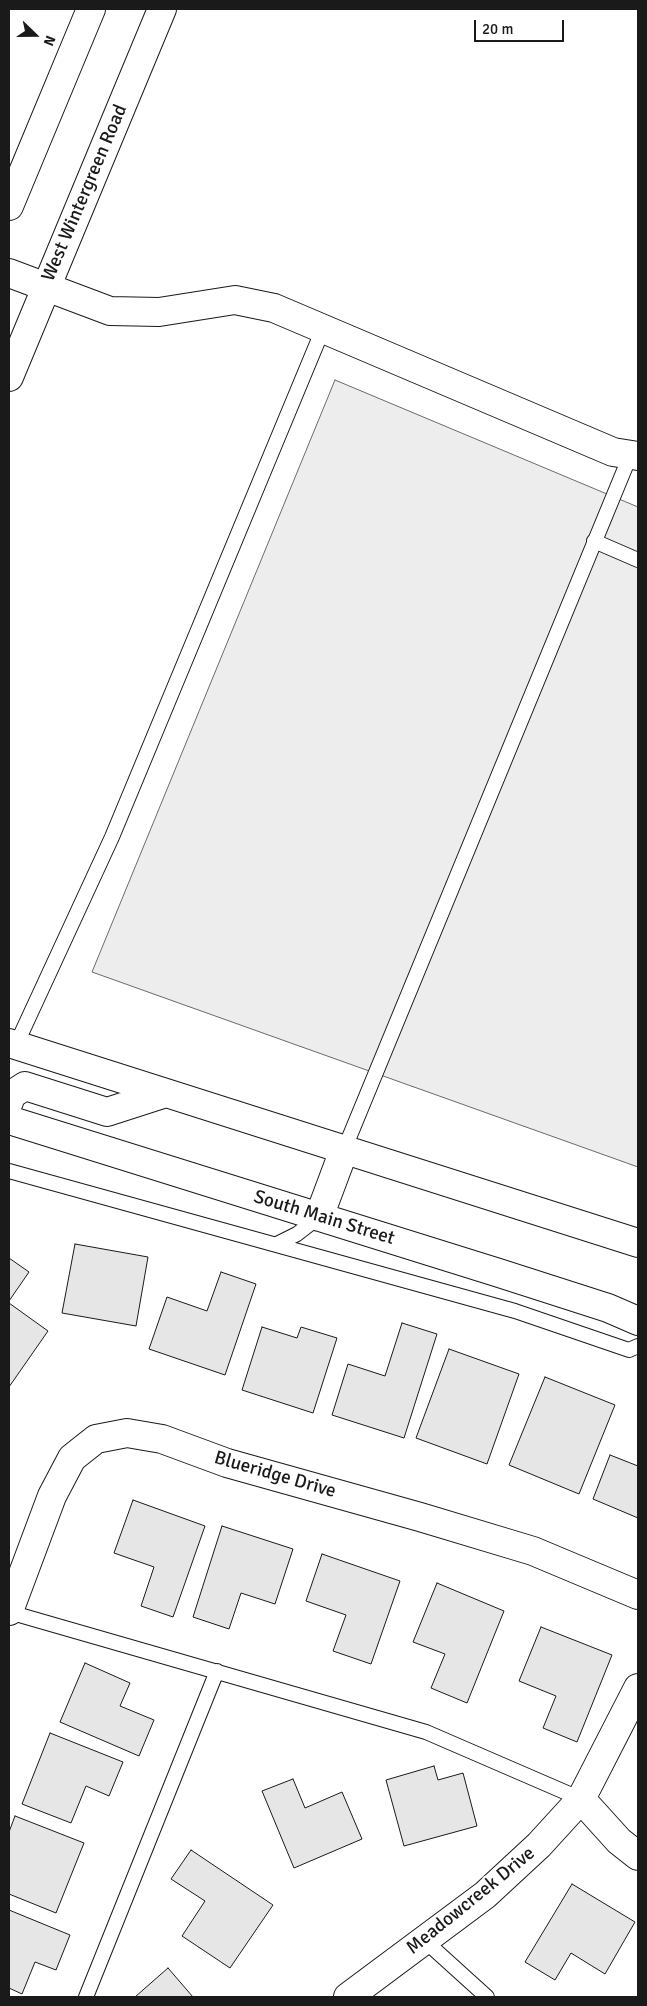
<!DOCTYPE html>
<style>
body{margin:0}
#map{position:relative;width:647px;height:2006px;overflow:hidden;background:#fff;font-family:Signika,sans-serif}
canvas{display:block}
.frame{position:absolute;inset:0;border:10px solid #1a1a1a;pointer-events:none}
.north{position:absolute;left:10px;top:10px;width:50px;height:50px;-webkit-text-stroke:4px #fff;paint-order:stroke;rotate:112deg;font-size:14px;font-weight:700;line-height:20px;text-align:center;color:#1a1a1a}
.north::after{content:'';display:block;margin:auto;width:18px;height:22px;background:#1a1a1a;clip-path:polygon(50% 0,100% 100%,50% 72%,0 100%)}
.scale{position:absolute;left:474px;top:20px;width:90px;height:22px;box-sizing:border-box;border:2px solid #1a1a1a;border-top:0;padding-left:6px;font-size:15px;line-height:18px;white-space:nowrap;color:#1a1a1a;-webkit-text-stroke:4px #fff;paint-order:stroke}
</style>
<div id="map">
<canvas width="647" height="2006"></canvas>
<div class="frame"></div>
<div class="north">N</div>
<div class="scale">20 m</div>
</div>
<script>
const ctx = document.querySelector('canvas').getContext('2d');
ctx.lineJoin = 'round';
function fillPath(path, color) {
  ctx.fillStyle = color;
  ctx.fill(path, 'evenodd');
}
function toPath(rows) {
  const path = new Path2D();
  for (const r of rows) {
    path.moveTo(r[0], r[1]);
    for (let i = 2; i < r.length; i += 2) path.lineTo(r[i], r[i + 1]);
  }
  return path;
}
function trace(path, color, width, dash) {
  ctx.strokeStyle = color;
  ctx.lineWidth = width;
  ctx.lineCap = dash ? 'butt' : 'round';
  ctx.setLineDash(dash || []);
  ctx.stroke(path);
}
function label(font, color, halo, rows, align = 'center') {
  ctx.font = font + ' Signika,sans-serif';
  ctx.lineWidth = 4;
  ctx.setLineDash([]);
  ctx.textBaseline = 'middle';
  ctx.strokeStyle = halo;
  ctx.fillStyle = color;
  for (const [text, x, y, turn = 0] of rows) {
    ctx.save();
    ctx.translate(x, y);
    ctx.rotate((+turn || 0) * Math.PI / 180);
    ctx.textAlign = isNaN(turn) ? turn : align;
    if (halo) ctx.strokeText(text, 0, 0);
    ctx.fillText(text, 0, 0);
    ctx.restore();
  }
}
const parking = toPath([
 [335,380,638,507,638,1167,92,972,335,380]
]);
fillPath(parking, '#ededed');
trace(parking, '#6a6a6a', 1);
const building = toPath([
 [75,1244,148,1257,136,1326,62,1313,75,1244],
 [9,1258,29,1272,9,1301,9,1258],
 [221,1272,256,1284,225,1375,149,1349,167,1297,207,1311,221,1272],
 [9,1303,48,1331,9,1387,9,1303],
 [402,1323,437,1334,404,1438,332,1415,348,1364,385,1376,402,1323],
 [262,1327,297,1338,301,1327,337,1338,313,1413,242,1390,262,1327],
 [449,1349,519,1374,487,1464,416,1438,449,1349],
 [545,1377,615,1405,579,1494,509,1465,545,1377],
 [610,1455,638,1466,638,1518,593,1499,610,1455],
 [133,1500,205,1526,173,1617,141,1606,154,1567,114,1553,133,1500],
 [222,1526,293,1549,275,1604,241,1593,229,1629,193,1617,222,1526],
 [322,1554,400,1581,371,1664,333,1651,346,1615,306,1601,322,1554],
 [437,1583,504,1611,467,1703,431,1688,445,1654,413,1642,437,1583],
 [541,1627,612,1655,577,1742,543,1728,556,1696,519,1681,541,1627],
 [85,1663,130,1683,120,1706,154,1720,139,1756,60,1722,85,1663],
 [50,1733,123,1762,109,1796,86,1786,71,1823,22,1804,50,1733],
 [434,1766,438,1780,463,1773,477,1826,404,1846,386,1780,434,1766],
 [293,1779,305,1808,342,1792,362,1839,294,1868,262,1791,293,1779],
 [15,1816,84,1843,56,1913,9,1894,9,1832,15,1816],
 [191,1850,273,1905,230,1968,182,1936,205,1901,171,1879,191,1850],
 [572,1884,635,1922,605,1974,571,1953,555,1980,525,1962,572,1884],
 [9,1910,70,1935,56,1970,35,1962,22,1994,9,1988,9,1910],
 [168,1968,193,1997,135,1997,168,1968]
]);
fillPath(building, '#e6e6e6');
trace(building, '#1a1a1a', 1);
const lane = toPath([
 [594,541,638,560],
 [16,1045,112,837,323,329],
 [344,1150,630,456],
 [9,1171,515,1311,629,1350,638,1346],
 [277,1244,297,1234,319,1217],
 [9,1612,426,1732,581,1799],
 [424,1940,487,1997],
 [86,1997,217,1671]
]);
const street = toPath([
 [9,273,110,311,159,312,235,300,274,308,613,452,638,456],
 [9,1611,52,1496,72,1458,96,1439,127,1433,162,1439,227,1463,420,1517,533,1551,638,1595],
 [581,1799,619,1841,638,1856],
 [348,1997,485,1895,539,1845,581,1799,638,1688]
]);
const secondary = toPath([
 [9,206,91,9],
 [9,377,162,9],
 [9,1043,638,1243],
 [9,1102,11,1095,25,1086,107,1112,166,1093],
 [9,1120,499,1273,608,1308,638,1321],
 [319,1217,344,1150]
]);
trace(lane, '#1a1a1a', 16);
trace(street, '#1a1a1a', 30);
trace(secondary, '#1a1a1a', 30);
trace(lane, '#fff', 14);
trace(street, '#fff', 28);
trace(secondary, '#fff', 28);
label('19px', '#1a1a1a', '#fff', [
 ["West Wintergreen Road",85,193,-67],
 ["South Main Street",324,1218,17],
 ["Blueridge Drive",275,1475,16],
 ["Meadowcreek Drive",471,1901,-39]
]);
</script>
